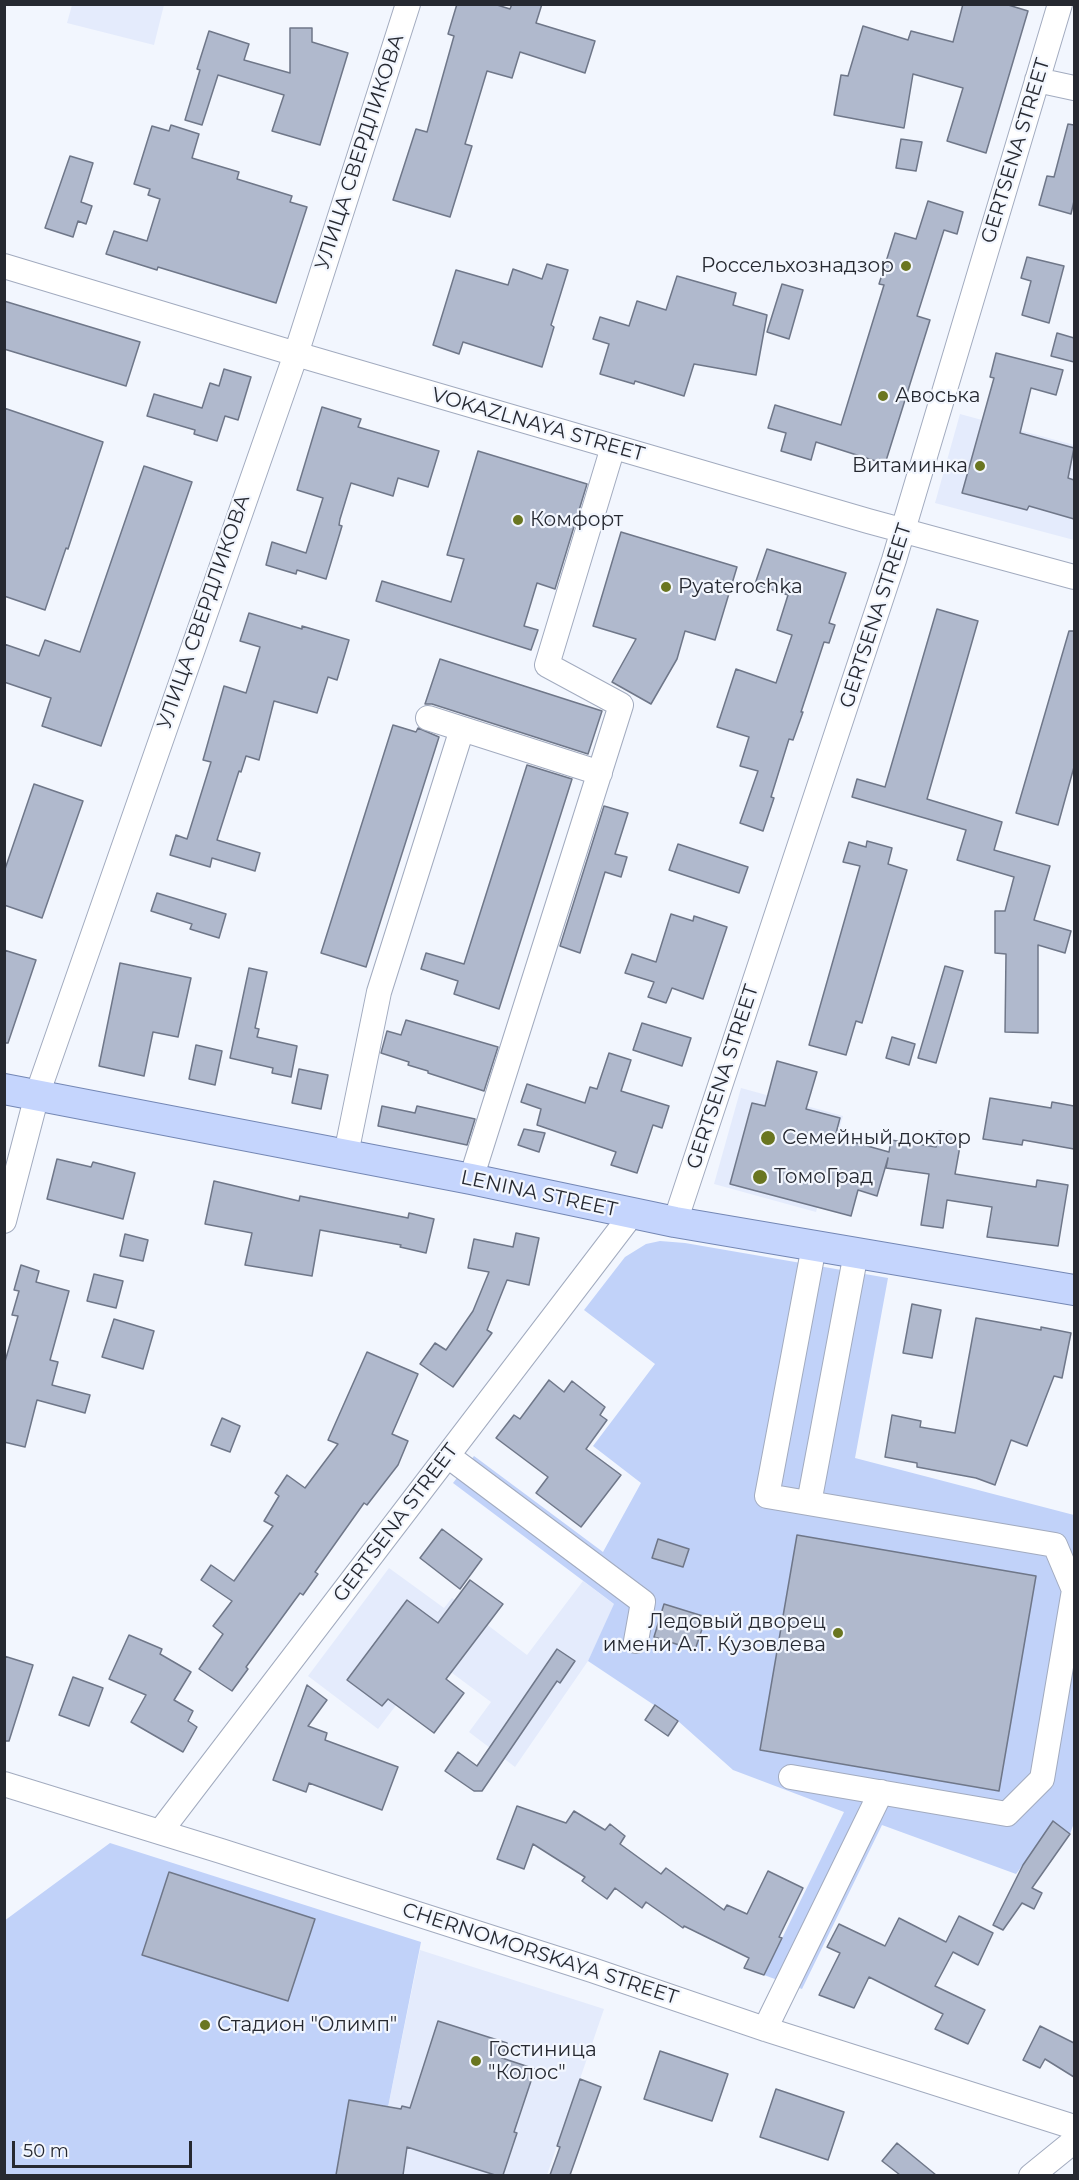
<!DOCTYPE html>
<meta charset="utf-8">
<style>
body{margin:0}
#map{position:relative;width:1079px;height:2180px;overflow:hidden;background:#f2f6fe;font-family:Montserrat,sans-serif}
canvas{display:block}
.frame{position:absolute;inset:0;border:6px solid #262931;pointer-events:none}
.scale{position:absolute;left:12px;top:2141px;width:180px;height:27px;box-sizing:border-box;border:3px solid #262931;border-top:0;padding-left:8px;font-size:18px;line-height:21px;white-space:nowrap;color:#262931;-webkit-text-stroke:4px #f2f6fe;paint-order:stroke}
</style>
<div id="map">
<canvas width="1079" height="2180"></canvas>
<div class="frame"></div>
<div class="scale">50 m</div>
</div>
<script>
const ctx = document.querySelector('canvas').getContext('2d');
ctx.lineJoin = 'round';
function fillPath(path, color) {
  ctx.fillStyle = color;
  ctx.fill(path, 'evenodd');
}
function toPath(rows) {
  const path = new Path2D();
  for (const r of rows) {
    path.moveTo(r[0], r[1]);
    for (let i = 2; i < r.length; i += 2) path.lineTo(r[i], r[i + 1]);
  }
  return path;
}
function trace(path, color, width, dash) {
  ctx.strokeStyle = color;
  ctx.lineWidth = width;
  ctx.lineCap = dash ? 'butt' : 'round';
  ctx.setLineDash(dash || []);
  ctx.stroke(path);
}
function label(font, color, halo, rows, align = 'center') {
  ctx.font = font + ' Montserrat,sans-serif';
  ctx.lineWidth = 4.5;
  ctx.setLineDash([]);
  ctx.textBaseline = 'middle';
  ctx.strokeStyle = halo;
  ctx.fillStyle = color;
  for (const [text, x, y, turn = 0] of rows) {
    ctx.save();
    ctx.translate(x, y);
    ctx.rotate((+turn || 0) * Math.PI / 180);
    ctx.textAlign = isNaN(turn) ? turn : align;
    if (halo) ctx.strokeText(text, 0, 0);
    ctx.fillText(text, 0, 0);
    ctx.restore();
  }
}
fillPath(toPath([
 [72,5,72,4,164,5,154,45,67,23],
 [960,414,1074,445,1074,540,935,503],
 [741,1088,843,1116,816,1212,714,1184],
 [389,1568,444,1608,452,1598,527,1655,583,1581,615,1605,588,1661,515,1767,469,1732,491,1702,432,1658,378,1729,308,1676],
 [420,1950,604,2009,547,2175,403,2175,404,2168,388,2107]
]), '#e4ebfc');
fillPath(toPath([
 [660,1241,685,1243,888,1278,855,1458,1074,1515,1074,1823,1070,1834,1048,1866,1031,1854,1016,1874,882,1825,802,1989,764,1975,844,1812,733,1770,678,1721,588,1661,614,1604,453,1483,474,1456,603,1552,641,1483,593,1446,655,1364,584,1310,625,1257,646,1244],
 [110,1843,421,1942,388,2107,404,2167,403,2175,5,2175,4,1921]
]), '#c1d2f9');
const building = toPath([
 [457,4,494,4,510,9,512,4,542,4,536,23,595,41,585,73,520,52,512,78,487,71,465,144,472,146,450,217,393,200,416,129,427,132,454,36,448,34,457,4],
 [963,4,1005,4,1028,11,986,153,947,141,963,88,913,74,904,128,834,115,841,75,848,76,863,26,908,40,911,31,953,42,963,4],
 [290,28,312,28,312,42,348,53,320,145,272,131,284,95,218,75,202,125,185,120,200,70,197,69,209,31,249,44,244,60,290,73,290,28],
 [1068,124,1074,125,1074,201,1071,214,1039,205,1047,176,1054,177,1068,124],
 [171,125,199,134,192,158,239,172,237,179,292,196,290,202,307,207,276,303,158,267,157,270,106,254,114,231,147,241,160,199,148,195,150,189,134,184,152,126,169,131,171,125],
 [901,139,922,142,916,171,896,168,901,139],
 [70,156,93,163,81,202,92,206,86,224,78,221,73,237,45,228,70,156],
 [928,201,963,212,957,234,944,230,917,316,930,320,885,464,816,442,811,460,781,451,786,433,768,428,775,405,841,425,884,285,879,284,895,233,916,239,928,201],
 [1027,257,1064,266,1049,323,1022,315,1031,281,1021,278,1027,257],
 [547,264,568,270,551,325,554,327,542,367,463,342,459,354,433,345,456,270,508,285,513,269,542,279,547,264],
 [677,276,736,293,733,305,767,315,756,375,694,364,684,396,635,381,634,384,600,374,609,344,593,339,600,317,629,326,637,301,666,310,677,276],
 [782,284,803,290,789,339,767,332,782,284],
 [4,301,140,342,126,386,4,349,4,301],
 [1057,333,1074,338,1074,362,1051,356,1057,333],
 [996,353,1063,370,1056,395,1031,388,1020,433,1074,448,1068,478,1074,480,1074,519,1029,506,1027,510,962,493,994,378,990,377,996,353],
 [224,369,251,377,238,420,225,416,217,441,194,434,195,430,147,416,154,394,202,408,210,383,219,386,224,369],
 [322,407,361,419,358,427,439,451,428,487,398,478,393,496,351,483,340,519,339,525,342,526,326,579,297,570,296,574,266,565,272,542,306,553,323,498,297,490,322,407],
 [4,408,103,442,68,549,66,548,45,610,4,596,4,408],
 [478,451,587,484,555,589,537,583,524,626,538,630,531,650,376,601,382,581,451,602,464,559,447,555,478,451],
 [144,466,192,482,101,746,42,726,51,698,4,682,4,644,39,656,45,640,80,652,144,466],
 [621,532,737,567,715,640,685,631,677,659,651,704,612,682,636,639,593,626,621,532],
 [767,549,846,573,829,623,835,625,829,643,824,642,801,712,803,712,793,740,789,739,771,797,774,798,763,831,740,823,758,771,740,766,749,737,717,727,736,669,776,683,792,635,777,630,788,595,755,584,767,549],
 [937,609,978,621,927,799,1002,822,994,850,1050,866,1034,920,1071,931,1065,953,1038,945,1038,1033,1005,1032,1006,954,995,953,995,911,1005,911,1014,877,957,860,966,830,852,797,857,779,885,787,937,609],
 [249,613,302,629,302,626,349,640,337,680,328,677,317,713,274,701,259,760,246,756,241,772,239,771,217,840,260,853,255,871,212,858,210,867,170,855,176,835,187,839,211,762,203,760,224,686,246,693,260,647,240,641,249,613],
 [1069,631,1074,631,1074,767,1058,825,1016,813,1069,631],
 [440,659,602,711,588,754,432,704,425,704,440,659],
 [393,725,416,732,418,728,439,737,366,967,321,953,393,725],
 [527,765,572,779,499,1009,454,994,458,981,421,969,426,953,464,964,527,765],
 [34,784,83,801,42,918,4,905,4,872,34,784],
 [604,806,628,813,615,854,627,857,621,877,605,872,580,953,560,946,604,806],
 [867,841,892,848,888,864,907,870,862,1023,856,1021,846,1055,809,1045,860,866,843,862,849,842,866,847,867,841],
 [678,844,748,867,739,893,669,870,678,844],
 [157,893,226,914,219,938,190,929,192,924,151,911,157,893],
 [671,914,693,921,694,916,727,927,703,999,672,988,666,1003,648,997,654,982,625,973,632,954,656,962,671,914],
 [4,950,36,960,8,1043,4,1043,4,950],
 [120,963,191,978,178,1037,153,1032,144,1076,99,1066,120,963],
 [945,966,963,971,936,1063,918,1058,945,966],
 [249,968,267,972,255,1028,259,1029,257,1037,297,1046,291,1077,272,1073,273,1068,230,1058,249,968],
 [406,1020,498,1047,484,1091,428,1073,428,1071,408,1065,409,1062,381,1053,387,1031,401,1035,406,1020],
 [642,1023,691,1038,682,1066,633,1050,642,1023],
 [892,1037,915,1044,909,1065,886,1058,892,1037],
 [196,1045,222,1051,215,1085,189,1079,196,1045],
 [609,1053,631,1060,621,1091,669,1106,662,1128,653,1125,637,1173,611,1165,616,1152,537,1125,541,1109,521,1102,527,1084,585,1103,590,1087,597,1089,609,1053],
 [777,1061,817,1072,806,1109,840,1118,835,1137,889,1152,891,1140,936,1147,939,1131,962,1135,955,1174,1036,1187,1037,1180,1068,1185,1058,1246,987,1237,992,1207,947,1200,943,1228,921,1225,929,1174,886,1168,888,1158,877,1196,858,1190,851,1216,730,1184,752,1103,765,1106,777,1061],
 [299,1069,328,1075,321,1109,292,1103,299,1069],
 [990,1098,1051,1108,1052,1102,1074,1106,1074,1149,1023,1140,1022,1145,983,1139,990,1098],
 [382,1106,415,1113,417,1106,475,1119,467,1145,378,1126,382,1106],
 [524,1129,545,1133,539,1152,518,1145,524,1129],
 [57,1159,91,1167,93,1162,135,1173,123,1219,47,1199,57,1159],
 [214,1181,299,1201,300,1196,408,1218,409,1213,434,1219,426,1253,400,1247,401,1245,320,1230,312,1276,245,1265,252,1233,205,1224,214,1181],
 [516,1233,539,1238,529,1285,507,1280,487,1330,492,1333,453,1387,420,1364,435,1343,446,1350,473,1311,489,1272,468,1268,474,1239,513,1247,516,1233],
 [125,1234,148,1240,143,1261,120,1256,125,1234],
 [21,1265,39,1271,36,1282,69,1291,50,1360,58,1362,52,1385,90,1395,85,1413,37,1400,25,1447,4,1442,4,1365,18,1316,12,1315,19,1291,14,1290,21,1265],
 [94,1274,123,1281,116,1308,87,1301,94,1274],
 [912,1304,941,1310,932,1358,903,1353,912,1304],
 [976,1318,1041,1330,1041,1327,1071,1333,1062,1378,1054,1376,1027,1446,1011,1440,995,1485,976,1478,917,1467,917,1463,885,1457,892,1415,921,1421,920,1427,955,1433,976,1318],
 [114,1319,154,1331,143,1369,102,1357,114,1319],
 [367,1352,418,1374,392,1434,408,1441,398,1465,367,1505,364,1503,315,1572,318,1574,303,1595,300,1593,246,1667,248,1669,232,1691,199,1669,223,1634,213,1626,232,1601,201,1580,211,1565,234,1581,273,1526,264,1521,279,1496,275,1493,287,1475,305,1488,338,1444,328,1440,367,1352],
 [549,1380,564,1392,572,1381,605,1407,600,1415,607,1420,586,1449,621,1475,581,1527,536,1493,548,1477,496,1438,514,1415,520,1419,549,1380],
 [222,1418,240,1426,230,1452,211,1445,222,1418],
 [442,1529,482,1559,460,1589,420,1558,442,1529],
 [797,1535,1036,1576,999,1791,760,1750,797,1535],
 [658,1539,689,1549,683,1567,652,1558,658,1539],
 [470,1580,503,1604,446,1679,464,1693,434,1733,388,1699,382,1706,347,1680,407,1600,438,1623,470,1580],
 [664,1604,706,1617,695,1650,654,1637,664,1604],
 [129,1635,162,1649,160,1654,191,1672,174,1700,193,1711,188,1721,197,1727,183,1752,131,1722,146,1695,109,1679,129,1635],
 [557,1649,575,1661,560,1683,557,1681,482,1791,474,1791,445,1771,458,1752,477,1766,557,1649],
 [4,1656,33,1665,9,1741,4,1741,4,1656],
 [73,1677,103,1688,89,1726,59,1715,73,1677],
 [307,1685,327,1700,308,1726,327,1733,325,1740,398,1767,382,1810,309,1783,306,1792,273,1780,307,1685],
 [655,1705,678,1721,668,1736,645,1720,655,1705],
 [517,1806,566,1823,574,1811,605,1830,610,1824,625,1836,620,1844,661,1874,666,1868,724,1910,727,1905,747,1914,768,1871,803,1888,779,1937,782,1938,764,1975,744,1968,749,1958,684,1926,683,1928,646,1902,642,1908,615,1888,607,1899,582,1881,585,1877,533,1844,524,1869,497,1859,517,1806],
 [1053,1821,1070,1834,1032,1888,1042,1893,1034,1909,1022,1903,1003,1930,993,1925,1023,1865,1053,1821],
 [169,1872,315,1919,288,2001,142,1955,169,1872],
 [959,1916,993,1933,978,1965,953,1952,935,1986,985,2010,968,2044,935,2029,943,2014,869,1977,854,2008,819,1995,840,1953,827,1947,839,1924,885,1946,899,1918,946,1942,959,1916],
 [438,2021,507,2043,502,2058,535,2069,514,2132,517,2133,503,2175,495,2175,407,2147,403,2175,336,2175,349,2100,401,2109,402,2106,410,2108,438,2021],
 [1040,2026,1074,2043,1074,2077,1045,2059,1040,2068,1023,2060,1040,2026],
 [660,2051,728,2074,712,2121,644,2099,660,2051],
 [580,2079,601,2087,570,2175,550,2175,560,2147,557,2146,580,2079],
 [776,2089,844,2112,828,2160,760,2137,776,2089],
 [897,2143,936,2175,900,2175,882,2161,897,2143]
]);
fillPath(building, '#b0b9cd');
trace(building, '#6f7789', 1.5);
const minor = toPath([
 [1037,80,1074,88],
 [4,266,296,354,868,521,1074,577],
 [428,718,600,773],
 [346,1154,379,992,462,729],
 [471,1179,621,705,547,665,613,447],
 [4,1221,37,1095,296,354,408,4],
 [675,1222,894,560,1060,4],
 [448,1456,643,1602,636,1641],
 [809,1503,856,1253],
 [791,1777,1007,1814,1042,1779,1074,1590,1055,1545,767,1496,814,1246],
 [4,1784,221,1851,592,1970,765,2029,1074,2127],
 [160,1832,632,1214],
 [765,2029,881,1792],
 [1031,2176,1074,2141]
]);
const major = toPath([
 [4,1089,471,1179,675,1222,1074,1290]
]);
trace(minor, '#a2abbf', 26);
trace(major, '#7487b4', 32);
trace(minor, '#fff', 24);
trace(major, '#c5d5fd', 30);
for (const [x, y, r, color] of [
 [906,266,6,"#6a7621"],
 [883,396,6,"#6a7621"],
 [980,466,6,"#6a7621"],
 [518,520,6,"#6a7621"],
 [666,587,6,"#6a7621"],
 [768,1138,8,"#6a7621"],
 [760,1177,8,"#6a7621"],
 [838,1633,6,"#6a7621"],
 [205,2025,6,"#6a7621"],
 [476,2061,6,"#6a7621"]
]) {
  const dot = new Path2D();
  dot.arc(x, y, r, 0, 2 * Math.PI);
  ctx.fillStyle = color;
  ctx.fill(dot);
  trace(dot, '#f2f6fe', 2);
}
label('20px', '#262931', '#f2f6fe', [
 ["GERTSENA STREET",1016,151,-73],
 ["УЛИЦА СВЕРДЛИКОВА",360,152,-72],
 ["VOKAZLNAYA STREET",538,425,16],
 ["УЛИЦА СВЕРДЛИКОВА",204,612,-71],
 ["GERTSENA STREET",876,616,-72],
 ["GERTSENA STREET",723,1077,-72],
 ["LENINA STREET",539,1194,12],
 ["GERTSENA STREET",396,1523,-53],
 ["CHERNOMORSKAYA STREET",540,1954,18]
]);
label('20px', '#262931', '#f2f6fe', [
 ["Россельхознадзор",894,266,"right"],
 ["Авоська",895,396],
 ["Витаминка",968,466,"right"],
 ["Комфорт",530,520],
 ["Pyaterochka",678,587],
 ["Семейный доктор",782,1138],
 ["ТомоГрад",774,1177],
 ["Ледовый дворец",826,1622,"right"],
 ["имени А.Т. Кузовлева",826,1645,"right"],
 ["Стадион \"Олимп\"",217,2025],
 ["Гостиница",488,2050],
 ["\"Колос\"",488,2073]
], 'left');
</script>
